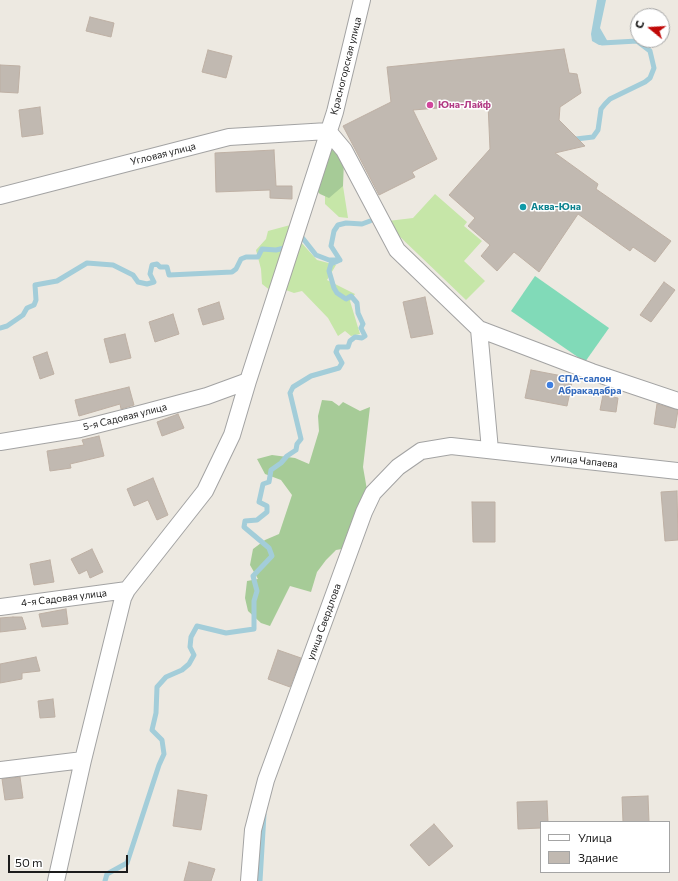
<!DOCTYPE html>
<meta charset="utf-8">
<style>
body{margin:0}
#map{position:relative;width:678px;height:881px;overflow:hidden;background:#ede9e1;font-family:Commissioner,sans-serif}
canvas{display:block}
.legend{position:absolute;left:540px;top:821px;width:130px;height:52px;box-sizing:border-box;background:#fff;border:1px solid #a4a4a4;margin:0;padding:5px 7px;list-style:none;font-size:12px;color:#1c1c1c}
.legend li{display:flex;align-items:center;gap:8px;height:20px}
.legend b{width:20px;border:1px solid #a4a4a4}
.north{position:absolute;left:630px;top:8px;width:40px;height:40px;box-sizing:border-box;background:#fff;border:1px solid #a4a4a4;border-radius:50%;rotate:288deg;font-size:11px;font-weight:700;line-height:16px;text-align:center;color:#1c1c1c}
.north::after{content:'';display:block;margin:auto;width:14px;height:18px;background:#c00807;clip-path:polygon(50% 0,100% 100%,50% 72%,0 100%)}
.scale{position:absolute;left:8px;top:855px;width:120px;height:18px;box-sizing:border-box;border:2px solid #1c1c1c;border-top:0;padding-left:5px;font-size:12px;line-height:14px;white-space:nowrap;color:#1c1c1c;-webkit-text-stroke:3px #fff;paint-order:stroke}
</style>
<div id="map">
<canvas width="678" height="881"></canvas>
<ul class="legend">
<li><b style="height:5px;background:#fff"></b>Улица</li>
<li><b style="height:11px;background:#c1b9b1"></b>Здание</li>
</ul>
<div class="north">С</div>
<div class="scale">50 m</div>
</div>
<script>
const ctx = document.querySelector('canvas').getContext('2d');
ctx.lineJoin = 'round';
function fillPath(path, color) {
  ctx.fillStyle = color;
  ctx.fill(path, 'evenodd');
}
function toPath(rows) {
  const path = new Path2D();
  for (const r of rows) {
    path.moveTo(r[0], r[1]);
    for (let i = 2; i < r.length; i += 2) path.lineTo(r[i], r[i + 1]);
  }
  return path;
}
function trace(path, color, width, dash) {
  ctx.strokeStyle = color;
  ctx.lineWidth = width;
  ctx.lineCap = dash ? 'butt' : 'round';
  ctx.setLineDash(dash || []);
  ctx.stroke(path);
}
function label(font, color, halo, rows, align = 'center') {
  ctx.font = font + ' Commissioner,sans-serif';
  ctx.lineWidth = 3;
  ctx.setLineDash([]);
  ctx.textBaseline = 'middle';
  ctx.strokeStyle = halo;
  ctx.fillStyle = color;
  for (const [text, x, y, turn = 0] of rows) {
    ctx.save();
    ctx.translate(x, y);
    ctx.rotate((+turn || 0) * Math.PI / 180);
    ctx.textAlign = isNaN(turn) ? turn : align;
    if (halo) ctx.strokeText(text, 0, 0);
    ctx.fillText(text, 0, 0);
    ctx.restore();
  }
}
fillPath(toPath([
 [338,174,343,186,348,218,339,217,325,204,325,188],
 [435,194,467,222,464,226,482,241,464,261,485,281,466,300,396,233,388,221,413,218],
 [294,224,271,291,262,284,261,269,256,250,266,239,268,231],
 [298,239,317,260,336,265,327,280,355,294,350,301,360,334,351,336,345,331,338,336,328,318,302,291,294,293,283,289]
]), '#c6e6a8');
fillPath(toPath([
 [330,141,344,160,343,186,329,198,320,194,315,189],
 [322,400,332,401,339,406,343,402,360,411,370,407,363,467,370,507,353,547,336,550,326,560,317,572,311,592,290,586,270,626,261,623,248,611,245,598,247,581,258,579,250,565,253,549,265,540,279,534,292,495,281,480,265,474,257,459,272,455,295,458,309,464,319,431,318,416]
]), '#a6cb97');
fillPath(toPath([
 [535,276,609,328,585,362,511,311]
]), '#81dab8');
fillPath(toPath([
 [597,0,606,0,600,28,608,42,605,45,599,45,592,41,591,34]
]), '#a3cdd9');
trace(toPath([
 [576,139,593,137,598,130,601,109,605,104,610,99,645,82,650,78,654,68,650,51,637,41,602,43],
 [301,236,316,255,329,260,340,260,331,246,334,231,338,225,346,223,362,224,370,221],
 [0,328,7,326,23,315,27,308,34,305,36,300,35,285,57,281,87,263,113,265,133,275,138,282,147,284,154,282,150,274,152,265,157,264,160,267,167,267,169,275,232,272,236,269,241,259,246,257,258,257,262,249,276,250,289,247],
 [105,881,107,874,127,863,159,765,164,754,162,740,152,730,156,713,157,687,166,677,182,670,189,664,194,655,190,647,191,637,197,626,226,633,254,629,254,601,257,591,253,576,272,556,269,548,244,527,245,521,257,520,267,512,267,506,259,502,263,484,269,482,271,470,281,463,287,456,296,450,297,444,301,439,290,393,293,387,311,376,339,368,342,363,336,352,338,347,348,347,350,341,355,337,362,338,365,336,361,328,363,324,358,313,357,303,351,296,346,299,337,293,334,288,329,271,331,264,340,260],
 [260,881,264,814]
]), '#a3cdd9', 5);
const building = toPath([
 [90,17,114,23,111,37,86,31,90,17],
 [564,49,569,73,577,74,581,93,560,107,559,120,585,146,555,153,598,184,596,189,671,241,655,262,633,247,630,251,578,214,539,272,514,252,497,271,481,256,490,245,468,226,475,218,449,195,490,149,488,104,413,110,437,159,412,172,415,177,379,195,343,126,391,102,387,67,564,49],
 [208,50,232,56,226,78,202,72,208,50],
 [0,65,20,66,18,93,0,92,0,65],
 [40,107,43,134,22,137,19,110,40,107],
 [274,150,276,186,292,186,292,199,270,198,270,190,216,192,215,153,274,150],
 [664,282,675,290,651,322,640,315,664,282],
 [425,297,433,334,411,338,403,302,425,297],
 [219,302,224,319,203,325,198,309,219,302],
 [173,314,179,334,155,342,149,322,173,314],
 [125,334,131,358,110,363,104,339,125,334],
 [47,352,54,374,40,379,33,357,47,352],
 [531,370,573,378,567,406,525,398,531,370],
 [129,387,134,405,121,409,120,404,79,416,75,400,129,387],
 [603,395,618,398,616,412,600,410,603,395],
 [657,404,678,410,675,428,654,424,657,404],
 [178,414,184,428,162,436,157,422,178,414],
 [99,436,104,456,70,464,71,468,50,471,47,451,84,445,82,440,99,436],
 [153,478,168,515,157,520,148,500,134,506,127,489,153,478],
 [677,491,678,540,665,541,661,492,677,491],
 [472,502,495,502,495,542,473,542,472,502],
 [92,549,103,572,90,578,87,570,79,574,71,559,92,549],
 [50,560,54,582,34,585,30,564,50,560],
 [66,609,68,624,42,627,39,614,66,609],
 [13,617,22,617,26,629,0,632,0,618,13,617],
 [278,650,301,658,290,687,268,679,278,650],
 [36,657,40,671,22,673,22,679,0,683,0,664,36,657],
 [53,699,55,717,40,718,38,701,53,699],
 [20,777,23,798,5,800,2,779,20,777],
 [178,790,207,795,201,830,173,826,178,790],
 [648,796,649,822,623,822,622,797,648,796],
 [547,801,548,822,541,822,541,828,518,829,517,802,547,801],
 [434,824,453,846,429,866,410,845,434,824],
 [189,862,215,869,211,881,184,881,189,862]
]);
fillPath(building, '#c1b9b1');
trace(building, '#beb0a4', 1);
const minor = toPath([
 [328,131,344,150,397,250,479,329,490,450],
 [0,196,229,137,328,131],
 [479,329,592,372,678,401],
 [0,442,80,429,143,413,207,396,248,381],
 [0,607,127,590],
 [0,770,83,760],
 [56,881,83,760,123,598,127,590,205,491,232,435,248,381,335,112,362,0],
 [249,881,253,830,266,780,364,512,373,493,398,467,421,451,451,446,678,471]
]);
trace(minor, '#a3a3a3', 18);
trace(minor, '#fff', 16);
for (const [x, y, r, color] of [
 [430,105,4,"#d1479c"],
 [523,207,4,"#0f9aa8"],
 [550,385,4,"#3f7fe0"]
]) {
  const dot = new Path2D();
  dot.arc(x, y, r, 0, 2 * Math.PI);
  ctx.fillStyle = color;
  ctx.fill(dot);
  trace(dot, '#fff', 1.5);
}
label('10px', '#1c1c1c', '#fff', [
 ["Красногорская улица",346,66,-76],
 ["Угловая улица",163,154,-14],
 ["5-я Садовая улица",125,417,-14],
 ["улица Чапаева",584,461,6],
 ["4-я Садовая улица",64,598,-7],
 ["улица Свердлова",324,622,-70]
]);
label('bold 10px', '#b23c85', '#fff', [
 ["Юна-Лайф",438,105]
], 'left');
label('bold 10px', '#0d838f', '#fff', [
 ["Аква-Юна",531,207]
], 'left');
label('bold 10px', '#366cbe', '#fff', [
 ["СПА-салон",558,379],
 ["Абракадабра",558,391]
], 'left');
</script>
